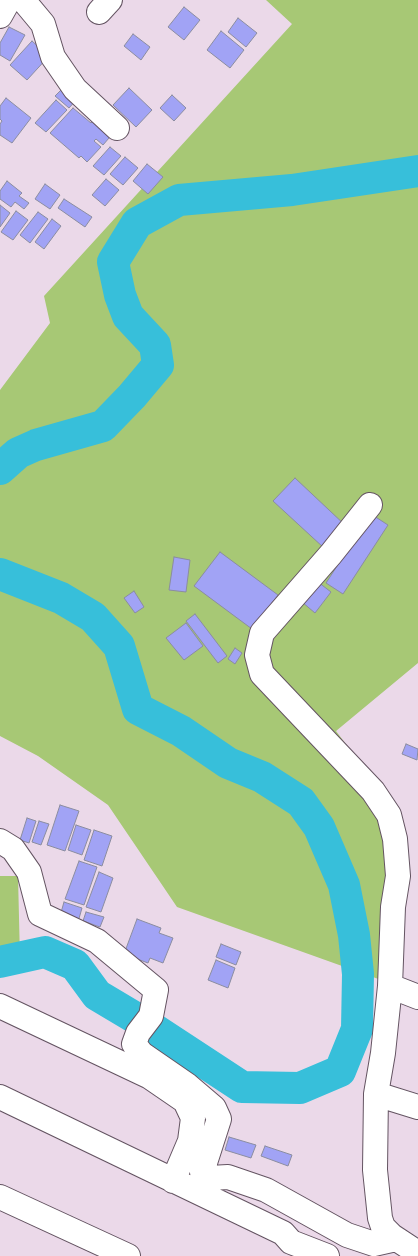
<!DOCTYPE html>
<style>
body{margin:0}
canvas{display:block;background:#ebd9e9}
</style>
<canvas width="418" height="1256"></canvas>
<script>
const ctx = document.querySelector('canvas').getContext('2d');
ctx.lineJoin = 'round';
function fillPath(path, color) {
  ctx.fillStyle = color;
  ctx.fill(path, 'evenodd');
}
function toPath(rows) {
  const path = new Path2D();
  for (const r of rows) {
    path.moveTo(r[0], r[1]);
    for (let i = 2; i < r.length; i += 2) path.lineTo(r[i], r[i + 1]);
  }
  return path;
}
function trace(path, color, width, dash) {
  ctx.strokeStyle = color;
  ctx.lineWidth = width;
  ctx.lineCap = dash ? 'butt' : 'round';
  ctx.setLineDash(dash || []);
  ctx.stroke(path);
}
fillPath(toPath([
 [266,0,418,0,418,663,336,731,399,815,384,981,177,907,108,805,38,756,0,736,0,390,50,323,44,296,292,24],
 [0,876,18,876,20,959,0,967]
]), '#a7c875');
trace(toPath([
 [0,469,18,453,36,445,103,426,132,396,158,365,155,345,128,316,120,295,113,262,137,223,179,200,292,190,418,171],
 [0,574,61,598,93,617,119,646,138,709,181,731,228,763,262,777,301,802,319,827,344,885,354,935,358,974,357,1029,340,1071,300,1088,242,1087,149,1026,97,995,75,965,45,952,0,962]
]), '#37bfda', 32);
const building = toPath([
 [184,7,200,20,184,40,168,27,184,7],
 [238,18,257,33,246,47,228,32,238,18],
 [9,27,25,35,10,61,0,55,0,43,9,27],
 [221,31,244,50,230,68,207,50,221,31],
 [133,34,150,47,141,60,124,46,133,34],
 [32,41,49,56,27,80,10,65,32,41],
 [65,86,78,98,69,108,55,96,65,86],
 [129,88,152,110,136,127,113,105,129,88],
 [172,95,186,108,174,121,160,108,172,95],
 [6,98,31,118,12,143,0,135,0,124,2,121,0,119,0,106,6,98],
 [56,100,67,110,46,132,35,123,56,100],
 [73,108,91,123,98,115,115,131,103,145,96,139,94,141,101,147,87,162,81,156,79,158,50,133,73,108],
 [110,147,121,156,104,175,93,166,110,147],
 [125,157,138,168,123,185,110,174,125,157],
 [147,164,163,177,148,194,133,181,147,164],
 [106,179,119,190,105,206,92,195,106,179],
 [7,181,22,193,19,196,29,203,24,209,15,202,11,207,0,199,0,191,7,181],
 [45,184,60,195,50,209,35,199,45,184],
 [64,199,92,217,85,227,58,208,64,199],
 [0,205,10,213,0,227,0,205],
 [16,211,28,220,13,240,1,232,16,211],
 [38,212,48,219,30,243,20,235,38,212],
 [52,219,61,226,44,249,35,242,52,219],
 [295,478,346,526,324,548,273,501,295,478],
 [371,514,388,525,343,594,326,583,371,514],
 [220,552,278,595,252,629,194,586,220,552],
 [174,557,190,560,186,592,169,590,174,557],
 [318,582,331,592,315,613,302,602,318,582],
 [134,591,144,607,135,613,124,598,134,591],
 [195,614,227,656,218,663,186,621,195,614],
 [186,623,203,646,184,660,166,638,186,623],
 [235,648,242,653,235,664,228,659,235,648],
 [406,744,418,749,417,760,402,754,406,744],
 [60,805,79,811,65,851,47,845,60,805],
 [27,818,36,821,29,843,20,840,27,818],
 [39,821,49,824,41,845,32,842,39,821],
 [76,825,91,830,82,855,68,850,76,825],
 [94,830,112,836,102,866,84,860,94,830],
 [79,861,97,867,84,905,65,899,79,861],
 [99,872,113,878,101,912,86,907,99,872],
 [64,902,82,908,78,922,60,916,64,902],
 [86,912,104,917,100,927,83,921,86,912],
 [137,919,161,928,159,933,173,938,163,963,150,958,148,963,124,954,137,919],
 [221,944,241,952,236,965,216,957,221,944],
 [216,960,235,968,228,988,208,980,216,960],
 [229,1137,256,1145,251,1158,225,1150,229,1137],
 [265,1146,292,1155,288,1166,261,1156,265,1146]
]);
fillPath(building, '#a1a3f5');
trace(building, '#8b8da0', 1);
const minor = toPath([
 [23,0,43,24,53,57,75,89,117,128],
 [99,12,110,0],
 [0,16,9,0],
 [370,505,331,554,262,633,257,655,262,674,373,791,389,815,395,839,398,876,393,907,390,986,383,1053,376,1094,375,1170,380,1218,383,1227,392,1236,418,1253],
 [0,841,13,849,29,872,40,914,97,941,156,990,151,1016,138,1033,134,1044,142,1054,187,1085,214,1108,219,1119,202,1172,210,1178,228,1177,266,1190,347,1235,374,1244,396,1239],
 [390,986,418,997],
 [0,1006,150,1077,185,1101,193,1118,190,1141,173,1181],
 [376,1094,418,1107],
 [0,1097,283,1233,291,1242,327,1256],
 [0,1197,128,1256]
]);
trace(minor, '#645462', 26);
trace(minor, '#fff', 24);
</script>
